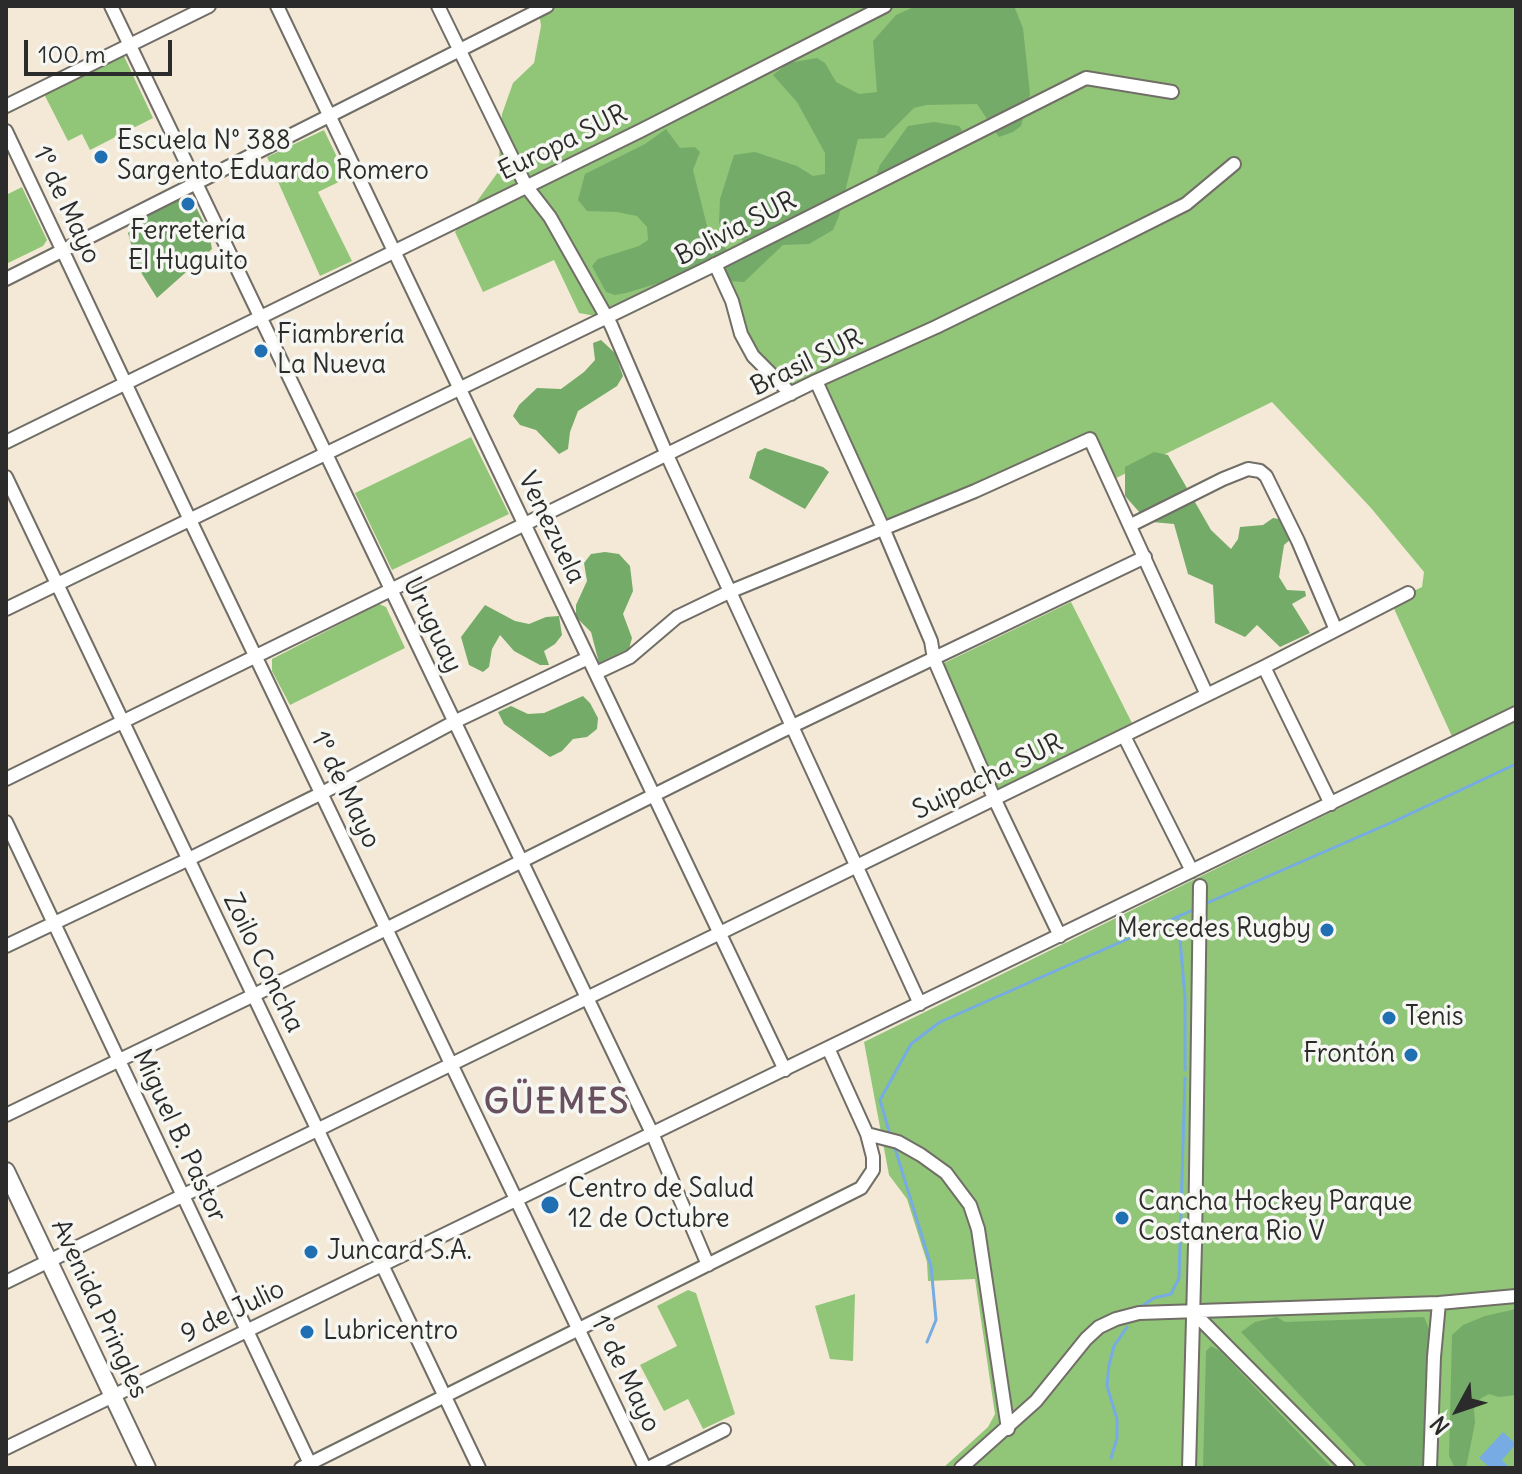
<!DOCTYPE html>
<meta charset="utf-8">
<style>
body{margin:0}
#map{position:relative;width:1522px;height:1474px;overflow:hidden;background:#f4e9d7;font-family:Delius,sans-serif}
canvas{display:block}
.frame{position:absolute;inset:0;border:8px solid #2b2b2b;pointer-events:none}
.north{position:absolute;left:1418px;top:1370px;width:80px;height:80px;-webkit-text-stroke:6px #f6f6f2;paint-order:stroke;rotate:230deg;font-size:22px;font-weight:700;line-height:32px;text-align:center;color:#2b2b2b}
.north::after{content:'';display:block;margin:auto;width:28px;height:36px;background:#2b2b2b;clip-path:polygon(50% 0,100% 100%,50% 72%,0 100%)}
.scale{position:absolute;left:24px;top:40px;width:148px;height:36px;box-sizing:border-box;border:4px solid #2b2b2b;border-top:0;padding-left:10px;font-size:24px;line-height:28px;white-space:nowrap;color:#2b2b2b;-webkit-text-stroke:6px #f6f6f2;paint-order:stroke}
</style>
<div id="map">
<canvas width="1522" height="1474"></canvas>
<div class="frame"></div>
<div class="north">N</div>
<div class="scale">100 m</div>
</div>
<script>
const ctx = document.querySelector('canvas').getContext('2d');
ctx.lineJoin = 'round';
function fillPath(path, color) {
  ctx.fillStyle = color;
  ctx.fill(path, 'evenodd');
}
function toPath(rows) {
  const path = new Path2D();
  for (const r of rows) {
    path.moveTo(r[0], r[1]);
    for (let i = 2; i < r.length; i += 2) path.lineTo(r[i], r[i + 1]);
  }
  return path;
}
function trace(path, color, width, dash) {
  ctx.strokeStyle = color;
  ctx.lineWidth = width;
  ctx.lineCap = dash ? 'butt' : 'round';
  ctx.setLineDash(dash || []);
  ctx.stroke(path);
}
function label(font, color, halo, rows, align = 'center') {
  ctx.font = font + ' Delius,sans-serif';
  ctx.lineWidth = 7;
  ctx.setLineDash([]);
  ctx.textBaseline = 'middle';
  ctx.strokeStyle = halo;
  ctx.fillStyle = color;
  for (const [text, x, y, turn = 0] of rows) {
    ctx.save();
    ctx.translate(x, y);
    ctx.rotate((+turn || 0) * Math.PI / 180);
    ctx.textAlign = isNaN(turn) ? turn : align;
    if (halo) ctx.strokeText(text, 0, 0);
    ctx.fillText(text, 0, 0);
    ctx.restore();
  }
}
fillPath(toPath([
 [528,6,1516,6,1516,713,1455,743,1391,602,1422,587,1424,572,1371,508,1272,402,1110,481,1090,439,883,528,817,381,791,394,753,356,715,265,607,318,579,313,554,260,483,292,455,232,498,172,502,114,513,83,534,63,541,26,540,19],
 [123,54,153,118,90,150,82,134,68,141,44,94],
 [324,130,347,178,318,192,352,261,320,276,267,157],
 [22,187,47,240,43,246,6,264,6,195],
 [471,437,509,514,392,570,355,493],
 [1071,602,1132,723,996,790,942,664],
 [379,604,386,607,405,648,290,705,272,671,272,659],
 [1516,721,1516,1468,943,1468,988,1427,995,1414,975,1279,928,1281,927,1262,907,1199,889,1175,864,1042],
 [688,1290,696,1293,735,1414,703,1429,688,1399,664,1411,640,1365,677,1346,657,1306],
 [855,1294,853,1361,830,1359,815,1306]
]), '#91c678');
fillPath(toPath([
 [916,6,1014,6,1023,28,1030,94,1021,126,1013,132,999,137,977,104,926,105,914,108,884,138,858,139,839,216,833,230,809,244,783,245,744,282,730,281,721,264,626,293,615,295,606,292,592,266,598,259,639,246,648,240,647,227,637,216,617,212,587,211,578,200,585,174,645,144,666,129,680,148,695,147,700,152,693,170,708,230,728,251,749,255,753,252,743,241,719,223,720,199,734,155,755,152,797,166,813,176,825,174,825,153,797,102,773,75,788,63,817,58,825,63,836,82,859,94,877,92,873,41,896,15],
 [934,122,959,126,962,130,956,137,882,175,877,173,880,165,908,126],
 [183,193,190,195,209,233,212,249,157,298,137,266,128,233,153,208],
 [601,340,615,353,623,376,617,386,578,411,570,432,568,449,559,454,536,430,520,425,513,416,519,405,537,388,561,389,584,372,595,360,593,343],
 [765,448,823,467,829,472,805,509,749,478,757,452],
 [1154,452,1168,455,1211,530,1231,549,1238,539,1240,527,1263,525,1273,518,1284,520,1291,539,1284,545,1279,577,1287,590,1305,591,1306,596,1292,604,1310,633,1280,647,1257,625,1245,637,1215,623,1213,585,1188,574,1174,524,1152,522,1141,514,1125,496,1125,467],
 [605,552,619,554,630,566,633,591,623,614,632,638,629,649,599,663,591,632,576,617,576,605,587,581,584,563,591,554],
 [485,605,515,621,529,624,546,617,559,616,562,635,555,644,544,651,549,665,540,665,514,651,500,635,492,649,489,667,483,672,469,665,461,637],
 [583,696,590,703,598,718,597,729,587,737,573,739,562,751,550,757,504,724,498,712,511,706,528,714,544,713],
 [1516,1309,1516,1395,1499,1397,1489,1394,1480,1399,1474,1409,1475,1423,1466,1468,1454,1466,1449,1456,1452,1335,1463,1325,1485,1316],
 [1277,1317,1285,1322,1424,1317,1429,1329,1423,1468,1368,1468,1241,1332,1255,1322],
 [1211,1346,1220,1351,1332,1468,1203,1468,1206,1351]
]), '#74ab68');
fillPath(toPath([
 [1503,1432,1516,1444,1502,1460,1510,1468,1490,1468,1479,1458]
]), '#76abe3');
trace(toPath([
 [275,317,304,303],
 [1207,903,1397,820,1516,764],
 [1178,916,1185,998,1185,1070],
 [891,1138,880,1100,911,1044,940,1022,1193,910],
 [894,1145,931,1266,936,1320,927,1342],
 [1142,1306,1154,1298,1171,1294,1179,1278,1185,1078],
 [1111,1458,1117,1438,1117,1419,1107,1386,1109,1365,1114,1346,1127,1327]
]), '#76abe3', 3);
const minor = toPath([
 [111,6,652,1133,708,1265],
 [277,6,785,1070],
 [438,6,526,186,550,217,611,325,667,455,920,1004],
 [6,106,209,6],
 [6,131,190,520,645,1468],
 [715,264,732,301,741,334,753,356,791,394],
 [6,279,547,6],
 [816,381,883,528,931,641,934,659,994,798,1060,936],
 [6,442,640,131,885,6],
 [6,477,479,1468],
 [1131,525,1223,479,1248,469,1260,471,1266,476,1298,541,1336,630],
 [6,609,708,268,1086,78,1172,92],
 [1264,667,1331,804],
 [596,673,630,657,677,617,729,592,975,491,1090,439,1207,695],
 [1124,736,1192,871],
 [6,779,816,381,936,327,1108,243,1186,204,1234,164],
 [6,822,312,1468],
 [6,946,189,859,322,793,454,722,588,658],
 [6,1115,254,995,780,732,1145,557],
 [867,1134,898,1142,921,1155,946,1173,970,1205,978,1229,1008,1429],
 [6,1282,1264,667,1408,593],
 [1192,1311,1348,1468],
 [6,1448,1516,713],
 [301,1468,861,1188,873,1170,873,1157,867,1134,828,1048],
 [648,1468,724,1430],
 [961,1468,1036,1401,1086,1339,1099,1327,1116,1319,1139,1313,1439,1303,1516,1296],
 [1189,1468,1195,1244,1200,886],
 [1430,1468,1434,1357,1439,1303]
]);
const major = toPath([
 [6,1171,147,1468]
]);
trace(minor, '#716e67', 16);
trace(major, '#716e67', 20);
trace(minor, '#fff', 12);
trace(major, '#fff', 16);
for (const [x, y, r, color] of [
 [101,157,8,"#1f6fb2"],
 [188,204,8,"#1f6fb2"],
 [261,351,8,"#1f6fb2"],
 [1327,930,8,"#1f6fb2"],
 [1389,1018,8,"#1f6fb2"],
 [1411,1055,8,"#1f6fb2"],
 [550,1205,10,"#1f6fb2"],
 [1122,1218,8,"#1f6fb2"],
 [311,1252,8,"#1f6fb2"],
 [307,1332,8,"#1f6fb2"]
]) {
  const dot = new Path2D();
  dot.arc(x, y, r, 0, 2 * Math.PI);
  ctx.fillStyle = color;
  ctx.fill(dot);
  trace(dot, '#f6f6f2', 3);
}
label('26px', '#2b2b2b', '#f6f6f2', [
 ["Escuela N° 388",117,142],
 ["Sargento Eduardo Romero",117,172],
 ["Ferretería",188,232,"center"],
 ["El Huguito",188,262,"center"],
 ["Fiambrería",277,336],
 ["La Nueva",277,366],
 ["Mercedes Rugby",1311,930,"right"],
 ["Tenis",1405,1018],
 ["Frontón",1395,1055,"right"],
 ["Centro de Salud",568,1190],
 ["12 de Octubre",568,1220],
 ["Cancha Hockey Parque",1138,1203],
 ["Costanera Rio V",1138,1233],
 ["Juncard S.A.",327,1252],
 ["Lubricentro",323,1332]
], 'left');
label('26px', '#2b2b2b', '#f6f6f2', [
 ["Europa SUR",563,143,-26],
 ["1º de Mayo",66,205,65],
 ["Bolivia SUR",736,229,-27],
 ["Brasil SUR",807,363,-26],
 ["Venezuela",551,528,64],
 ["Uruguay",432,625,64],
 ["Suipacha SUR",988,777,-26],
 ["1º de Mayo",345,790,64],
 ["Zoilo Concha",263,963,64],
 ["Miguel B. Pastor",179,1136,65],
 ["Avenida Pringles",99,1309,65],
 ["9 de Julio",233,1312,-26],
 ["1º de Mayo",625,1374,64]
]);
ctx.letterSpacing = '2px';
label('bold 34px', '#68505f', '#f6f6f2', [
 ["GÜEMES",557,1103]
]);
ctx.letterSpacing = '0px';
</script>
